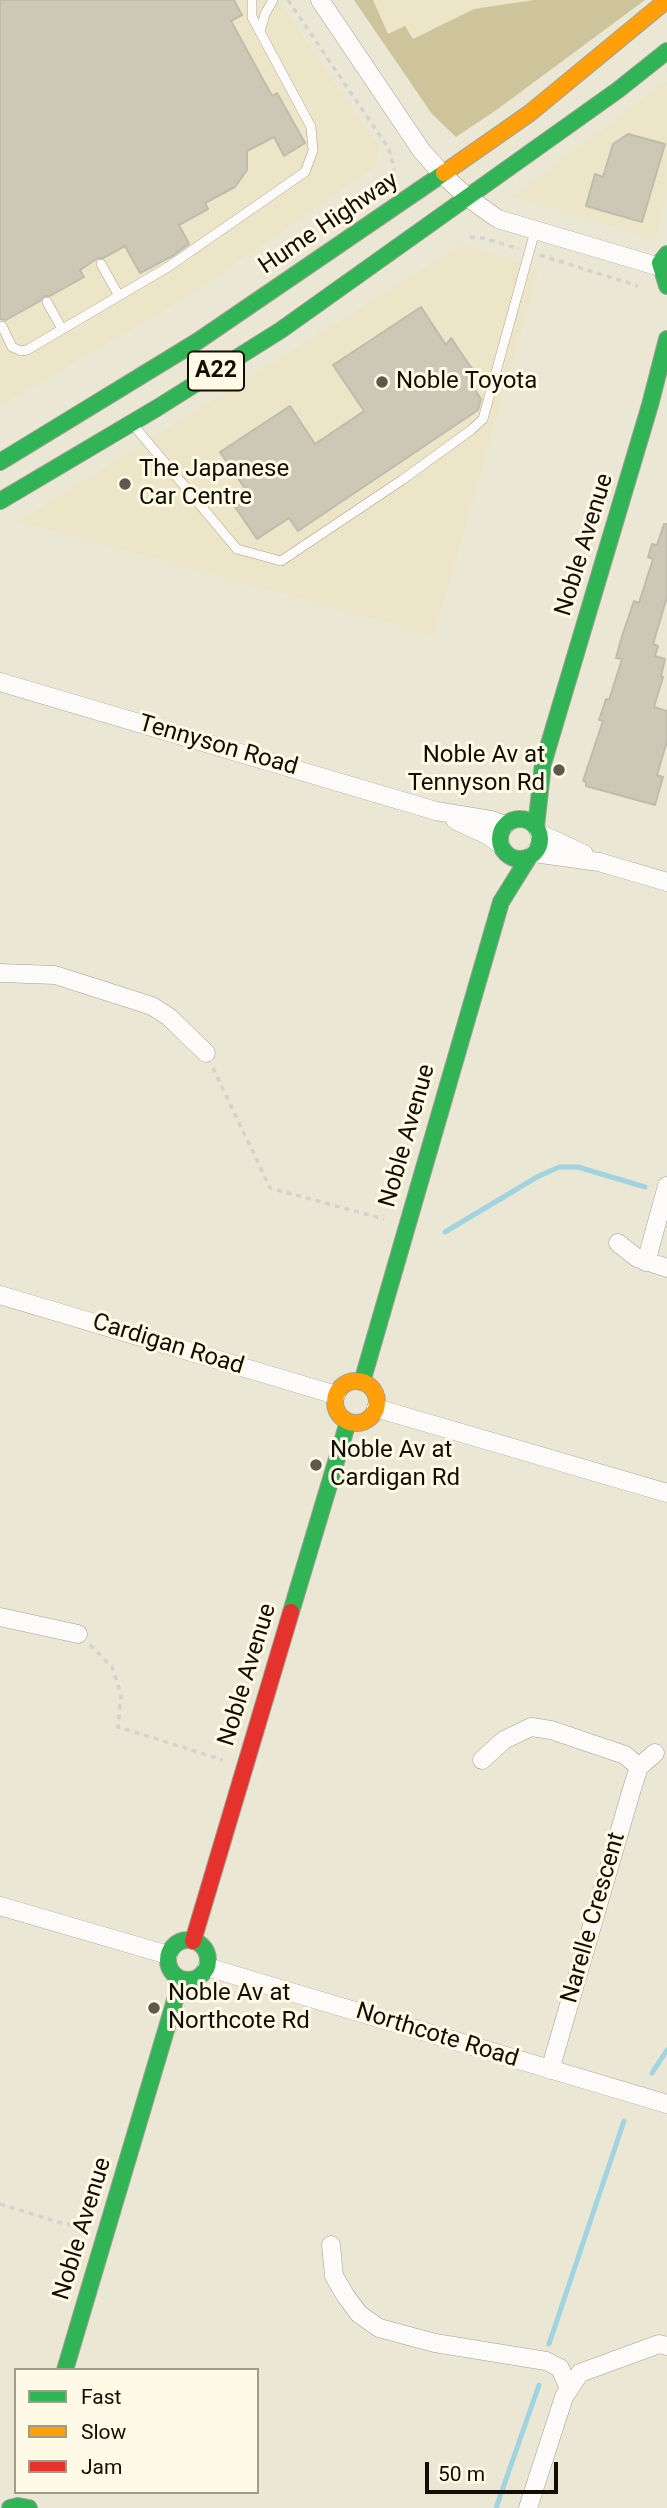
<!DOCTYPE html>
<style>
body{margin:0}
#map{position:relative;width:667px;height:2508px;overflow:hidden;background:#ebe7d5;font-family:Roboto,sans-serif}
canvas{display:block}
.legend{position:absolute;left:14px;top:2368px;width:245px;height:126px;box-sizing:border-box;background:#fffae6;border:2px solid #a09c8c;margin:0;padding:9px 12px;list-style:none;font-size:21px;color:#110e04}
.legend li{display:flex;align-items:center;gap:14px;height:35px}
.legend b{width:35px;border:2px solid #a09c8c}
.scale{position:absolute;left:425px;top:2462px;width:133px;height:32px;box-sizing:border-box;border:4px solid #110e04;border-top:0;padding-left:9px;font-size:21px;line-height:24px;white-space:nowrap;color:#110e04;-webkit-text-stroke:5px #fffae6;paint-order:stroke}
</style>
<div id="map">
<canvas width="667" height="2508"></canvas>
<ul class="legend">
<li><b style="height:9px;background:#30b455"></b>Fast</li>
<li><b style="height:9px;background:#ff9f0a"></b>Slow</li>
<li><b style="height:9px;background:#e5322d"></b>Jam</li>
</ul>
<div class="scale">50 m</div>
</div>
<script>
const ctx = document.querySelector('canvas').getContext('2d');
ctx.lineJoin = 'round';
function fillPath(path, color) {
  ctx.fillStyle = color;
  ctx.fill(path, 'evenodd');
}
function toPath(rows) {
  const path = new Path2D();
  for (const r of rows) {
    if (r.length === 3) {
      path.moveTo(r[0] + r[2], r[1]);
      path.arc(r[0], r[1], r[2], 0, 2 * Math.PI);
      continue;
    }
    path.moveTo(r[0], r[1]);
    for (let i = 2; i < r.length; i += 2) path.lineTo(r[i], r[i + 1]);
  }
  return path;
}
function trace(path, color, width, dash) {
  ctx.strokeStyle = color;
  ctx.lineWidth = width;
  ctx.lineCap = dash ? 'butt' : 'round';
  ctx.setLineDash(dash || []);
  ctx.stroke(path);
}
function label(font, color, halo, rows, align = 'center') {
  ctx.font = font + ' Roboto,sans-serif';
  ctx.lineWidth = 6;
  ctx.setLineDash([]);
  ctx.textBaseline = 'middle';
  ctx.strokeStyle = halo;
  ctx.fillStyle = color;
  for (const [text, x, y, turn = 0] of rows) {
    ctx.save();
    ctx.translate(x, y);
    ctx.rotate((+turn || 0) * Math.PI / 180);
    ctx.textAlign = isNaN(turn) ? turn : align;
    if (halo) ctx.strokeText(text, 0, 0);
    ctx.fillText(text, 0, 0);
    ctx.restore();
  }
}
fillPath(toPath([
 [0,0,278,0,379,147,375,167,193,293,0,406],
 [354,0,598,0,446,117,432,114],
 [667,81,667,195,655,239,514,196],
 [461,245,539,269,434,635,19,521]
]), '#ede5c7');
fillPath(toPath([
 [354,0,373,0,388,34,405,26,413,39,474,9,534,0,645,0,495,111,456,137,432,114]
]), '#cec49b');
trace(toPath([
 [445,1232,537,1177,559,1167,578,1167,645,1187],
 [652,2073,667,2050],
 [549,2344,624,2121],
 [496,2508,539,2385]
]), '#a2d3e1', 5);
const building = toPath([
 [0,0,234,0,242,15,231,21,272,96,277,93,305,143,284,156,274,137,247,151,247,170,235,187,205,203,208,209,179,225,189,244,174,255,140,273,125,246,103,258,98,258,80,270,84,277,50,296,44,296,40,301,6,320,0,319,0,0],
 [628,134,665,144,642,222,586,206,595,174,603,177,613,144,628,134],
 [421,307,446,345,451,338,475,373,467,378,481,399,478,410,298,531,289,518,257,539,233,504,248,493,220,452,290,406,315,444,364,411,333,365,421,307],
 [664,524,667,524,667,597,653,644,658,646,655,656,665,659,661,676,663,677,654,707,667,711,667,741,657,775,663,777,655,805,586,786,586,782,583,781,603,721,599,720,606,699,609,700,622,659,616,658,622,636,634,601,639,603,653,559,648,557,652,544,657,545,664,524]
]);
fillPath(building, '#cdc8b5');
trace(building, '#bebcad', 2);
const lane = toPath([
 [260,32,265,14,273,0],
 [101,264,119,296],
 [47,302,62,329],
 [2,326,12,347,21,351,27,350,168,267,305,172,313,151,311,127,252,17,252,0],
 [135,427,237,549,281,561,402,480,471,430,483,419,535,231]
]);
const street = toPath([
 [320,0,421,150,442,174,467,197,498,219,660,267],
 [0,682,436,811,491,820,505,825],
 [455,820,487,835,500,844],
 [539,833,584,854],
 [534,853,599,862,667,882],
 [0,973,55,975,152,1006,169,1017,206,1053],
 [618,1243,637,1258,667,1268],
 [646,1262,667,1186],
 [0,1295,336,1395],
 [376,1408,667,1493],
 [0,1617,78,1634],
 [482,1760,504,1740,531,1727,551,1730,625,1755,639,1767],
 [0,1906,168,1955],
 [207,1967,667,2104],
 [550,2070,631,1792,639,1767,655,1753],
 [331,2245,334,2276,345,2295,359,2314,379,2328,435,2343,546,2361,560,2368,569,2389],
 [528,2508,564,2397,580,2373,659,2344,667,2346]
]);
const fast = toPath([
 [667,254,660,263,667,286],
 [0,462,198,341,444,173],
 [0,501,157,408,281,330,618,90,667,51],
 [520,839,20],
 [536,827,543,764,650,405,667,339],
 [362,1382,501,902,529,857],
 [291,1612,348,1422],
 [188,1960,20],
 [65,2370,181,1980],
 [10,2508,18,2506,29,2508]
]);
const slow = toPath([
 [444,173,530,113,667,0],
 [356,1402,21]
]);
const jam = toPath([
 [193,1941,291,1612]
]);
trace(lane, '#a3a091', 10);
trace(street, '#a3a091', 19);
trace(fast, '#a3a091', 18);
trace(slow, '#a3a091', 18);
trace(jam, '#a3a091', 18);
trace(toPath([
 [288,0,389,149,394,169,389,181],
 [470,237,483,238,519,249],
 [540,255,638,286],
 [213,1068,270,1188,384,1219],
 [90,1645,112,1667,121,1694,118,1727,223,1760],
 [0,2204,61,2223,84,2227]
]), '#d4d3cd', 3.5, [5, 5]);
trace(lane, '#fcfbf9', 9);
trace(street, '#fcfbf9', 18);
trace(fast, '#30b455', 16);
trace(slow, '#ff9f0a', 16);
trace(jam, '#e5322d', 16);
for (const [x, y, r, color] of [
 [382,382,7,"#5d5a4d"],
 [125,484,7,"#5d5a4d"],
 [559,770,7,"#5d5a4d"],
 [316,1465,7,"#5d5a4d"],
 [154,2008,7,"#5d5a4d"]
]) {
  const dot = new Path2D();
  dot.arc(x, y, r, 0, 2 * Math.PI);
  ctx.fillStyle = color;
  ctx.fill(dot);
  trace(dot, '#fffae6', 2.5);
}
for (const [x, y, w] of [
 [216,371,56]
]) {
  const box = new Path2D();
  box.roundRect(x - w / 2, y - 19.5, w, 39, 5);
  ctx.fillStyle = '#fffae6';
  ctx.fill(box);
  trace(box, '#110e04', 2);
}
label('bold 23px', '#110e04', null, [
 ["A22",216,371]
]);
label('24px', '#110e04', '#fffae6', [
 ["Hume Highway",329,224,-34],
 ["Noble Avenue",585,545,-73],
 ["Tennyson Road",218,746,16],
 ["Noble Avenue",408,1136,-74],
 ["Cardigan Road",168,1345,17],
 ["Noble Avenue",248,1675,-73],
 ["Narelle Crescent",594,1918,-74],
 ["Northcote Road",437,2036,17],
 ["Noble Avenue",83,2229,-73]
]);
label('24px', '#110e04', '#fffae6', [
 ["Noble Toyota",396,382],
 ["The Japanese",139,470],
 ["Car Centre",139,498],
 ["Noble Av at",545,756,"right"],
 ["Tennyson Rd",545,784,"right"],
 ["Noble Av at",330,1451],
 ["Cardigan Rd",330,1479],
 ["Noble Av at",168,1994],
 ["Northcote Rd",168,2022]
], 'left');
</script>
